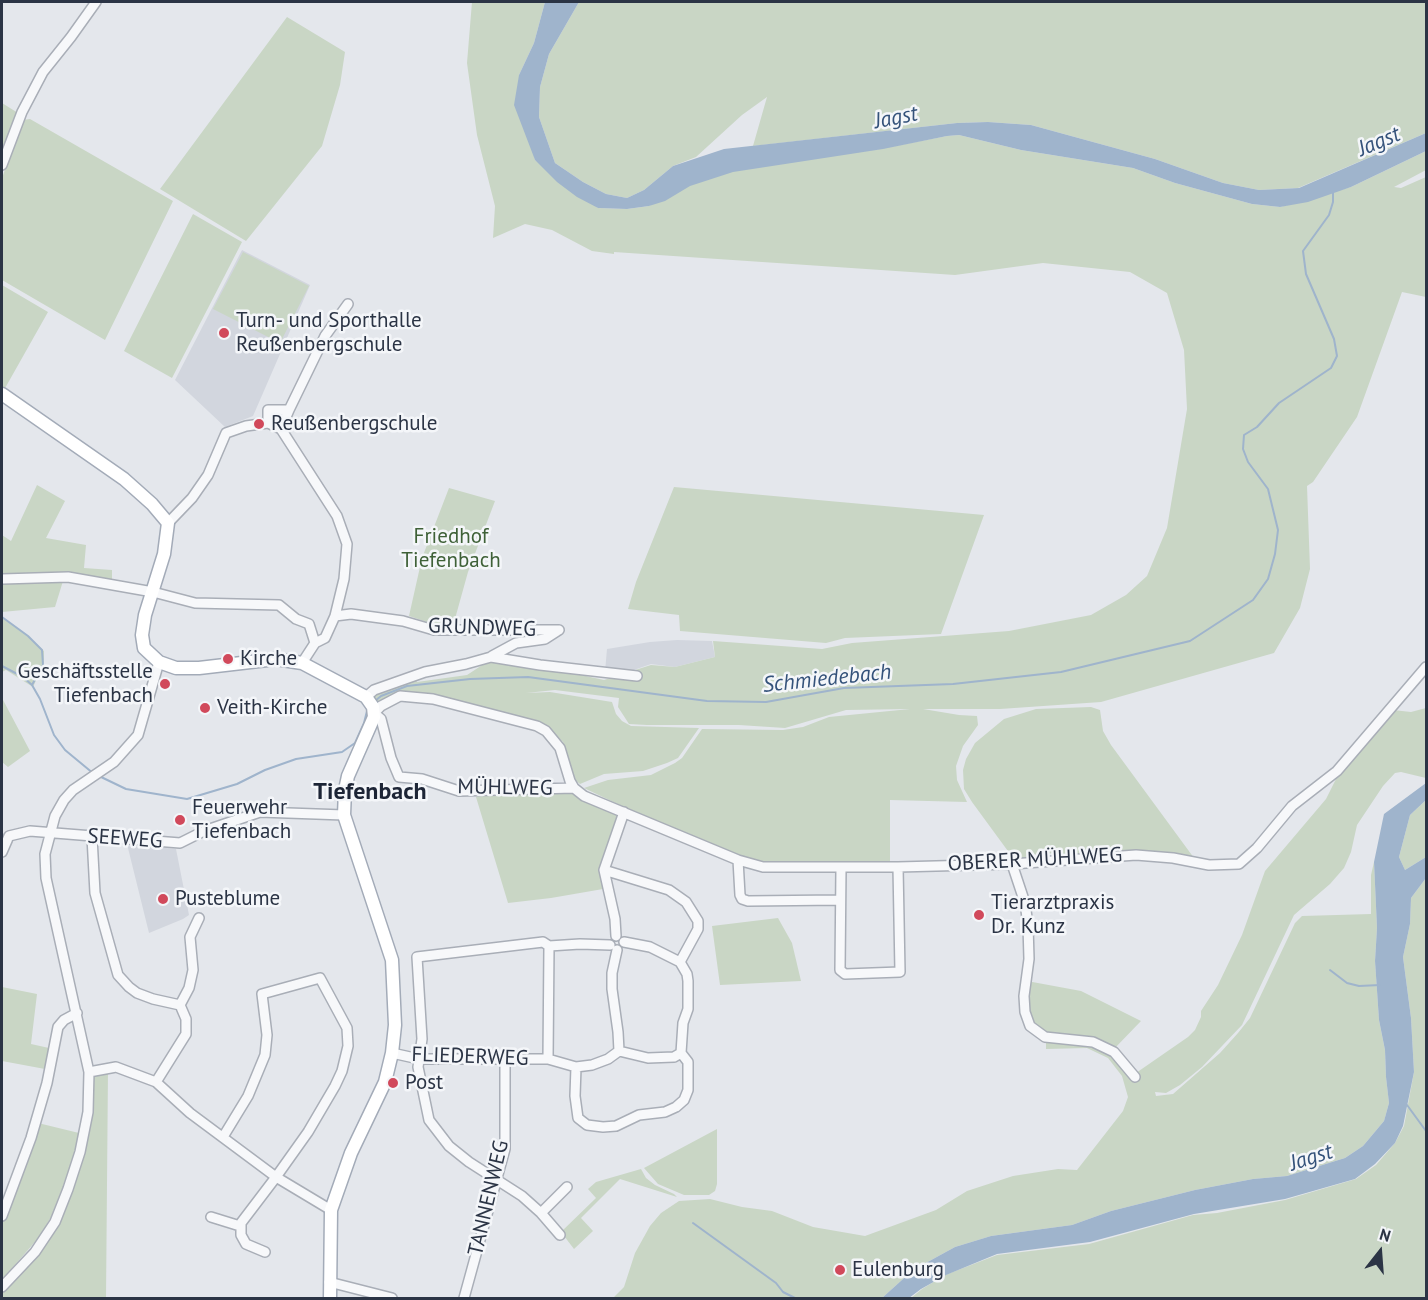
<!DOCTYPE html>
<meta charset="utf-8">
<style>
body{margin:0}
#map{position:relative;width:1428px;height:1300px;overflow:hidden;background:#e4e7ec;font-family:"PT Sans",sans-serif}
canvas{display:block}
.frame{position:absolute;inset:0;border:3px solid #2b3445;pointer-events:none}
.north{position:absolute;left:1350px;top:1222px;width:60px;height:60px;-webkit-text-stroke:4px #f4f6f9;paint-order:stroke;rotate:17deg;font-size:16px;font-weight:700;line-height:24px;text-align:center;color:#2b3445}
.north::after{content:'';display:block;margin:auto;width:21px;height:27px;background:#2b3445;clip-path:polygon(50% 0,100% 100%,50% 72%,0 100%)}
</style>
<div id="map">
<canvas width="1428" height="1300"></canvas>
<div class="frame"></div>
<div class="north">N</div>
</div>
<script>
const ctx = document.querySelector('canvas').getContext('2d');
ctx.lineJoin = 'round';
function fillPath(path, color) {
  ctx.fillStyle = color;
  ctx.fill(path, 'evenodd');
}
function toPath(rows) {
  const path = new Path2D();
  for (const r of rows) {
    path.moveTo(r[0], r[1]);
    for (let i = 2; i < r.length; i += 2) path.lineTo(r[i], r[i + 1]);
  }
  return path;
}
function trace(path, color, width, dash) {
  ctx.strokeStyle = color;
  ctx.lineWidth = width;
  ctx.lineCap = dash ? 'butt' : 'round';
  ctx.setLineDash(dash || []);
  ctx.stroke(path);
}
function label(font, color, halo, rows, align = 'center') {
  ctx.font = font + ' "PT Sans",sans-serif';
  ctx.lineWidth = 5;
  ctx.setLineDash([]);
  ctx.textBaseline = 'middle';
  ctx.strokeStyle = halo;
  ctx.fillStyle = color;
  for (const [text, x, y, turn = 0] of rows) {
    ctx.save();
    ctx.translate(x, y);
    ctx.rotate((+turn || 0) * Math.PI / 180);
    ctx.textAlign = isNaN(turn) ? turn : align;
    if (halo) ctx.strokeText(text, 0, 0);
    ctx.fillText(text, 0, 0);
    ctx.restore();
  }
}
fillPath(toPath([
 [242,250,310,285,253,416,225,427,175,380],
 [677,640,712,641,715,657,675,667,651,664,628,672,605,672,607,649,650,642],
 [127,844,176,849,189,915,183,919,149,933]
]), '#d2d6de');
fillPath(toPath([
 [472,2,545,2,534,43,519,75,535,160,598,208,627,209,649,206,701,175,879,149,947,136,959,135,1021,150,1133,168,1175,183,1252,204,1280,207,1351,187,1426,151,1426,170,1394,187,1401,188,1426,177,1426,297,1402,292,1357,417,1313,482,1307,486,1310,569,1300,608,1274,653,1101,702,1000,709,923,709,959,715,977,716,978,725,963,746,956,766,957,780,967,802,890,800,890,862,867,863,766,863,753,860,720,849,628,809,584,788,608,780,651,775,675,763,682,758,702,729,783,730,803,727,829,717,910,709,846,710,785,728,739,725,647,725,629,724,618,707,619,698,555,690,526,693,550,692,612,702,616,714,622,721,631,726,699,728,678,758,667,763,643,771,604,774,580,784,575,780,563,742,553,732,536,723,435,695,415,692,399,694,377,703,372,696,391,685,415,678,417,682,467,675,490,660,545,667,604,680,651,665,675,667,715,657,713,641,822,649,852,643,1009,631,1091,615,1126,595,1147,576,1167,528,1187,409,1184,350,1167,293,1130,272,1043,263,955,275,614,252,614,254,592,251,552,230,525,224,493,238,495,206,477,135,467,63],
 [579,2,1426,2,1426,133,1298,188,1259,190,1223,183,1155,159,1031,125,988,122,957,123,753,146,767,97,742,115,696,157,673,166,644,190,627,198,606,194,583,182,555,163,539,117,540,87,549,54],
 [287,17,345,52,340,85,322,146,246,241,160,189],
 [2,103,18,113,2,156],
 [30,119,173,201,105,340,2,280,2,178,23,120],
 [193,214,242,242,172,378,124,351],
 [243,252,309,286,280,343,213,309],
 [2,285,48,312,4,390,2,388],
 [37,485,65,501,46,538,86,545,84,568,112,570,112,582,54,574,2,575,2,535,11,541],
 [674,487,984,515,941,634,845,638,826,643,680,631,679,615,628,609,636,582],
 [449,488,495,501,468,572,453,626,430,623,409,616,422,558],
 [63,581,55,607,2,612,2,582],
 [2,617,26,634,44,651,44,663,33,687,6,670,2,672],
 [2,698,30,751,8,767,2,762],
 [1091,707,1100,710,1103,731,1111,745,1194,858,1162,852,1062,856,1054,853,1035,855,1032,858,1013,858,972,802,964,789,963,770,966,759,975,743,1004,719,1036,709],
 [1426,708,1426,778,1401,772,1395,773,1383,786,1357,825,1351,852,1344,868,1330,884,1294,915,1242,1025,1202,1067,1180,1085,1166,1093,1155,1092,1156,1096,1173,1094,1220,1053,1238,1033,1250,1018,1295,923,1302,916,1371,914,1371,875,1374,862,1377,928,1375,961,1379,1020,1385,1050,1386,1077,1389,1103,1384,1121,1363,1146,1345,1158,1287,1176,1253,1179,1195,1190,1111,1211,1072,1225,991,1236,955,1247,913,1270,882,1298,608,1298,614,1297,624,1287,635,1253,650,1226,661,1213,679,1201,710,1199,742,1207,772,1211,813,1227,865,1236,936,1210,967,1191,1013,1176,1058,1169,1077,1170,1123,1111,1128,1097,1122,1076,1108,1058,1087,1048,1046,1049,1046,1038,1029,1017,1027,981,1081,991,1141,1021,1113,1050,1136,1073,1188,1037,1195,1030,1201,1017,1201,1011,1218,985,1242,935,1265,871,1326,799,1337,777,1393,710,1411,712],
 [564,791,573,793,618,814,602,862,600,871,603,889,551,898,508,903,476,797,481,795,482,792],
 [1426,800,1426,857,1405,870,1399,857,1410,815],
 [1426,878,1426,1298,911,1298,922,1289,945,1275,997,1255,1089,1244,1193,1215,1217,1213,1285,1200,1356,1179,1376,1165,1395,1143,1404,1126,1414,1072,1411,1018,1403,957,1410,924,1411,898],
 [778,918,792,943,801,981,720,985,712,926],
 [2,987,37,994,31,1044,49,1048,45,1069,2,1061],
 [108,1070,106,1298,2,1298,2,1289,14,1276,67,1201,93,1079,96,1074],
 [38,1123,79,1133,71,1166,51,1217,40,1236,2,1280,2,1220],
 [717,1129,717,1184,715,1191,709,1195,684,1195,658,1184,644,1168],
 [641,1169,646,1178,655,1185,674,1194,677,1197,620,1179,581,1218,593,1231,574,1249,561,1232,596,1198,588,1189,596,1182]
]), '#c9d6c5');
fillPath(toPath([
 [545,2,579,2,549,54,540,87,539,117,555,163,583,182,606,194,627,198,644,190,673,166,724,149,957,123,988,122,1031,125,1155,159,1223,183,1259,190,1299,188,1426,133,1426,151,1351,187,1308,202,1280,207,1252,204,1175,183,1133,168,1021,150,959,135,947,136,883,149,733,172,690,186,665,201,649,206,627,209,598,208,577,197,557,182,535,160,514,105,519,75,534,43],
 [1426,783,1426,800,1410,815,1399,857,1405,870,1426,857,1426,878,1411,898,1410,924,1403,957,1411,1018,1414,1072,1403,1126,1395,1143,1375,1164,1355,1179,1285,1199,1194,1214,1090,1242,997,1254,946,1275,921,1289,909,1298,882,1298,913,1270,955,1247,991,1236,1072,1225,1111,1211,1195,1190,1253,1179,1287,1176,1345,1158,1363,1146,1384,1121,1389,1103,1386,1077,1385,1050,1379,1020,1375,961,1377,928,1374,862,1384,814]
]), '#9fb4cc');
trace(toPath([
 [2,617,28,636,42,650,43,665,32,685],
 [2,666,23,677,32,685,40,699,54,735,65,750,94,774],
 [375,701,381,696,407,686,470,679,528,677,707,701,766,702,844,688,953,684,1061,672,1190,641,1253,600,1268,579,1275,554,1278,530,1268,489,1248,462,1243,449,1244,435,1257,427,1279,403,1331,368,1337,356,1334,339,1306,274,1303,251,1329,215,1333,202,1333,193],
 [99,776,126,789,187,799,237,784,265,770,296,759,342,752,355,743,364,723,368,707],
 [1330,970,1347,983,1359,986,1380,985],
 [1407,1105,1426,1131],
 [693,1223,776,1283,783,1292,795,1298]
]), '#9fb4cc', 2);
const minor = toPath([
 [2,165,22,112,43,72,71,37,96,2],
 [289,410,325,336,348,304],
 [281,429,337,516,347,544,344,579,335,616],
 [168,523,192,498,208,475,226,433,246,426,268,423,281,429,289,410,268,410,268,423],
 [2,579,68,577,153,592,195,603,279,605,296,619,309,624,315,643,302,663],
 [315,643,325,638,335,616,351,614,403,621,434,630,559,630],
 [492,656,516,643,545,639,559,630],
 [366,697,374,690,425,672,466,664,491,657,540,665,637,676],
 [574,788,459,791,422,779,399,777,391,758,381,719,374,713,381,706,400,696,433,699,537,726,546,731,560,748,570,781,574,788,584,796,738,860,763,867,898,867,1012,864,1136,855,1173,858,1209,865,1239,864,1257,848,1292,806,1337,771,1426,667],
 [92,837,95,893,118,975,129,987,137,993,153,999,180,1005,186,1019,186,1034,156,1082],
 [2,852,9,836,30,831,180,843,204,831,260,812,344,815],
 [738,860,740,895,742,899,748,901,840,900],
 [1012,864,1025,903,1028,925,1029,959,1024,996,1025,1012,1030,1026,1045,1037,1093,1042,1114,1052,1135,1077],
 [841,868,840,970,845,974,900,972,898,867],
 [604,870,669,890,686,902,698,921,698,929,680,962,687,974,688,981,688,1009,683,1023,681,1053,674,1057,648,1058,619,1051],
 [616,936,615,919,604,870,624,812],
 [624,942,650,947,680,962],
 [180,1005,189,988,193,970,190,937,199,918],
 [392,1053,419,1059,548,1059,576,1067,592,1065,608,1059,619,1051,618,1032,612,989,612,973,617,950],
 [548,1059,549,946],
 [576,1067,575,1096,578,1118,587,1125,603,1127,616,1126,639,1115,665,1112,676,1107,684,1100,688,1090,688,1062,681,1053],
 [89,1072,116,1067,156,1082,190,1113,276,1177,331,1210],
 [223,1137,248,1096,265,1055,267,1035,262,994,320,978,347,1028,348,1046,342,1071,335,1086,308,1132,276,1177,241,1223,241,1235,246,1244,265,1252],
 [541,1213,567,1187],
 [2,1216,31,1138,47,1083,58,1027,64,1020,77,1013],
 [211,1217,240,1226],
 [560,1235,541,1213,522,1196,469,1162,449,1146,429,1120,418,1067,422,1039,417,957,543,942,549,946,580,944,610,945],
 [329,1282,392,1298],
 [2,1287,35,1252,55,1222,68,1189,80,1152,88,1112,89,1072,46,878,45,854,55,816,64,800,73,790,114,762,138,735,159,662],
 [464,1298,505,1149,505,1059]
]);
const major = toPath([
 [2,394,124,479,152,504,168,523,164,554,145,615,142,635,144,648,159,662,176,668,199,668,276,659,302,663,366,697,373,707,374,717,348,776,345,790,344,815,392,960,395,1025,392,1053,385,1082,351,1153,331,1210,330,1298]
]);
trace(minor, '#a9aeb7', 12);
trace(major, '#a3abb8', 15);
trace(minor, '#f7f8fa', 9);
trace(major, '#fff', 12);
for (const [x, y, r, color] of [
 [224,333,6,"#d1495b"],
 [259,424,6,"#d1495b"],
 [228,659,6,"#d1495b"],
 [165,684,6,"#d1495b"],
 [205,708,6,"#d1495b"],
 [180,820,6,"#d1495b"],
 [163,899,6,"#d1495b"],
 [979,915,6,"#d1495b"],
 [393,1083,6,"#d1495b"],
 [840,1270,6,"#d1495b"]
]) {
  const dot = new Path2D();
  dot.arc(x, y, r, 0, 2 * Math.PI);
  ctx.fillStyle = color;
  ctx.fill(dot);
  trace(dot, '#f4f6f9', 2);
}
label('21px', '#2b3445', '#f4f6f9', [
 ["Turn- und Sporthalle",236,321],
 ["Reußenbergschule",236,345],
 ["Reußenbergschule",271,424],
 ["Kirche",240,659],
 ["Geschäftsstelle",153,672,"right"],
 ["Tiefenbach",153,696,"right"],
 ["Veith-Kirche",217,708],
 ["Feuerwehr",192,808],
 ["Tiefenbach",192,832],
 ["Pusteblume",175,899],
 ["Tierarztpraxis",991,903],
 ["Dr. Kunz",991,927],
 ["Post",405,1083],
 ["Eulenburg",852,1270]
], 'left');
label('21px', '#3f6138', '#f4f6f9', [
 ["Friedhof",451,537],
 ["Tiefenbach",451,561]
]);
label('21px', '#2b3445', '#f4f6f9', [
 ["GRUNDWEG",482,628,2],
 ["MÜHLWEG",505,788,1],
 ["SEEWEG",125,839,4],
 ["OBERER MÜHLWEG",1035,860,-3],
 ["FLIEDERWEG",470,1057,2],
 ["TANNENWEG",489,1198,-77]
]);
label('italic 22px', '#34527a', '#f4f6f9', [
 ["Jagst",896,118,-11],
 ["Jagst",1379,142,-23],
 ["Schmiedebach",827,679,-6],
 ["Jagst",1311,1158,-18]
]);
label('bold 24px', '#1d2536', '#f4f6f9', [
 ["Tiefenbach",370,792]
]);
</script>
